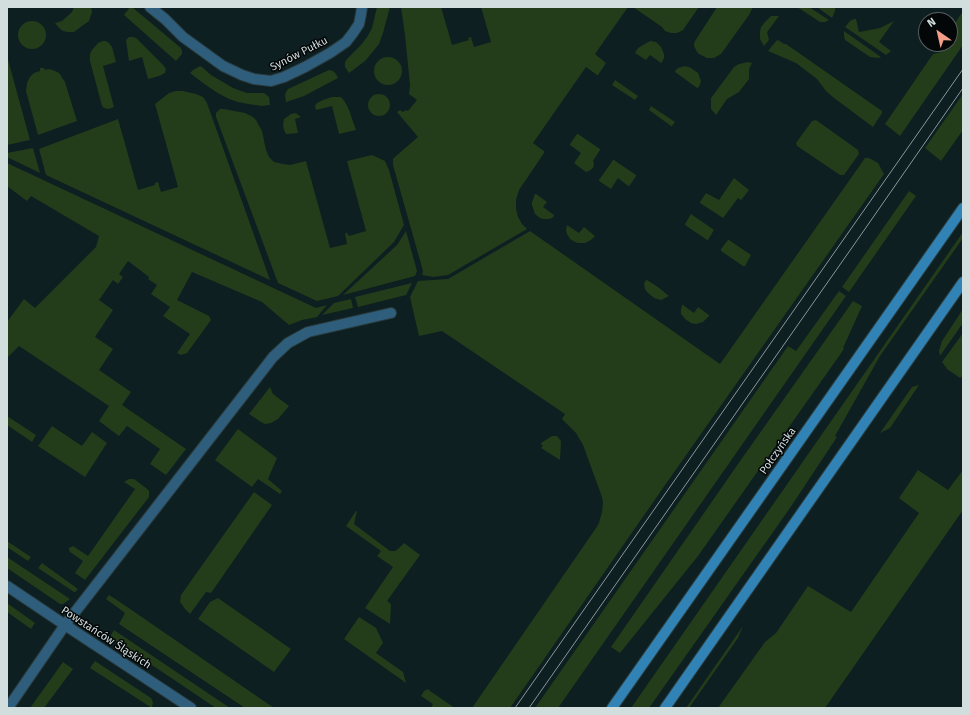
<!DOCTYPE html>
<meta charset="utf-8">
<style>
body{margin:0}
#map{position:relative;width:970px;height:715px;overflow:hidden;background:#0d1f21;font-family:"Fira Sans",sans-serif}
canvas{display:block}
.frame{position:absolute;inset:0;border:8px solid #d2ddde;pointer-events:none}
.north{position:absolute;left:918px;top:12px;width:40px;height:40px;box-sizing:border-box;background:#030708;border:1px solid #565d5e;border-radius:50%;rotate:326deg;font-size:11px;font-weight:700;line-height:16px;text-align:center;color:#d2ddde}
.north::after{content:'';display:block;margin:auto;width:14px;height:18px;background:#f49e87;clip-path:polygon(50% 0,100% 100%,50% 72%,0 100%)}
</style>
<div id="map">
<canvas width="970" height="715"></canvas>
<div class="frame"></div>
<div class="north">N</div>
</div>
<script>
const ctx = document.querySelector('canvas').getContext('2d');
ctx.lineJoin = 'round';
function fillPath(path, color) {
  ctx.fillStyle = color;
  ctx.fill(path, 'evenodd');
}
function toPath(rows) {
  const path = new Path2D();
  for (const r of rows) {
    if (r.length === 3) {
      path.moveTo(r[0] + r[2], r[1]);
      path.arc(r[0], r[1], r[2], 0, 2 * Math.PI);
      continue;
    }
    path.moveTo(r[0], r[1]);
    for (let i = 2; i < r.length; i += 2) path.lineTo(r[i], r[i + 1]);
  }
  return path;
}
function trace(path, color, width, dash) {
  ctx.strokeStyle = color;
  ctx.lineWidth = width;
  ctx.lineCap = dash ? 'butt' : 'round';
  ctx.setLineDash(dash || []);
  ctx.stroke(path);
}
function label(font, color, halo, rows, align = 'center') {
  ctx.font = font + ' "Fira Sans",sans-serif';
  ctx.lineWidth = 3;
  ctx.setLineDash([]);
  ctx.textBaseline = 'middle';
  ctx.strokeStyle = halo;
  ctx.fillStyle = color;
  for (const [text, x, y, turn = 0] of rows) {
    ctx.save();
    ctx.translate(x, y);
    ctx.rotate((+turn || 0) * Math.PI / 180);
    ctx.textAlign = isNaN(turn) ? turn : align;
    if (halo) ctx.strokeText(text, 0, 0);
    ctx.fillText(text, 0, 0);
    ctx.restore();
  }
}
fillPath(toPath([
 [74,7,91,7,92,12,89,21,82,26,74,32,68,32,63,31,59,28,55,23,62,21,72,12],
 [130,7,132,7,181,48,182,51,182,54,176,61,124,15],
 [377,7,390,7,383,33,379,44,371,54,365,61,349,73,345,67,345,62,347,59,361,45,367,37,372,28],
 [401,7,441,7,452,45,469,40,468,38,471,37,474,47,491,42,481,7,628,7,595,54,606,63,598,75,597,75,586,67,533,143,544,151,544,153,519,190,516,200,516,209,518,217,522,224,527,229,448,275,433,277,422,275,423,271,393,165,393,159,396,156,418,137,397,112,400,110,403,112,406,110,408,111,417,100,409,94,410,85,405,35],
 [633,7,699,7,683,30,677,33,671,33,665,31,662,27],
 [717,7,753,7,749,15,721,54,714,58,707,58,699,54,697,52,694,46,694,44,695,41],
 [797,7,809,7,829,20,825,22,820,22],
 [817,7,835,7,835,11,832,18],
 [963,11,963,45,900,136,885,124,933,54,942,52,948,44,950,44,950,41,954,36,953,26],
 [771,16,779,16,767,32,769,40,764,46,760,39,760,32,761,27,765,22],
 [854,19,856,19,859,32,880,28,894,21,879,42,891,51,886,55,845,27,850,21],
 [32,35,14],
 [844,31,881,57,878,58,870,57,845,40,844,36],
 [129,37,133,37,136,38,163,65,166,69,165,73,159,76,148,79,142,57,129,61,126,40],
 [778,40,784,44,786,44,882,111,882,113,873,127,834,98,826,91,817,79,796,63,768,51,776,41],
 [103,41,106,41,109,43,112,47,116,62,103,66,114,107,109,109,104,108,102,106,90,61,90,54,92,50,98,43],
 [650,41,656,42,661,47,664,54,664,58,662,62,661,63,650,55,646,60,635,53,638,48],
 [7,56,30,140,7,145],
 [388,71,14],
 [748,62,752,63,749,69,749,79,739,92,727,99,716,115,711,109,711,98,734,67,739,64],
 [200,66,202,67,211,75,233,88,247,93,264,93,269,97,270,105,262,106,248,104,238,102,229,99,216,92,203,83,190,73,193,70],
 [685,66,691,68,698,73,701,81,699,87,697,88,675,72,675,71,678,68],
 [40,68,44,68,45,70,49,69,55,71,59,73,65,82,77,121,38,135,26,91,27,83,30,77,34,73,40,71],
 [329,70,333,71,336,74,338,78,304,96,286,102,285,95,286,92,288,89],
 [615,80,638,96,635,100,612,85],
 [176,91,183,91,196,94,203,97,207,103,270,280,46,175,39,149,118,119,138,190,155,185,155,183,158,182,161,192,178,187,155,104,169,93],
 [379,105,11],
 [963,94,963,130,941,161,925,148],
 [332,97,341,97,345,102,349,110,356,130,339,134,332,106,316,110,315,106,317,103,323,100],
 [651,106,675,122,672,126,671,126,649,110],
 [220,109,224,109,245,113,253,117,256,120,262,131,266,150,269,157,274,162,283,164,290,165,306,161,330,248,347,244,345,233,347,233,349,236,366,231,347,161,372,155,385,161,389,170,404,225,394,242,338,296,317,301,278,283,216,117,216,113],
 [295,113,297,114,301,117,295,119,298,133,288,134,286,134,284,130,283,125,284,119,291,114],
 [816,120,858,150,859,154,844,175,840,175,797,146,796,143,812,121],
 [577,134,578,134,600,149,600,150,593,161,594,164,593,168,589,171,586,172,574,163,581,153,570,145,570,144],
 [33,148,40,173,7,157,7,153],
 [865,158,869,158,878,163,884,174,670,478,510,708,472,708,596,528,599,523,602,512,603,502,602,497,583,445,576,433,562,419,565,414,442,331,419,336,410,297,418,281,448,279,530,231,720,364],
 [613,160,614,160,636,175,636,176,630,185,628,186,618,178,611,189,599,181,599,180],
 [7,163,316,308,327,305,317,317,302,320,289,325,262,302,192,272,177,300,209,316,211,320,187,353,181,355,177,353,190,334,163,316,170,307,151,294,157,285,148,279,149,277,128,261,119,274,123,277,118,284,113,280,99,300,113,310,95,337,113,349,99,370,131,392,122,405,186,449,166,475,150,464,160,449,127,426,119,436,99,421,109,406,19,346,7,358,7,322,24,299,35,308,96,247,99,236,31,196,27,201,7,186],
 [734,178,749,190,742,199,741,200,738,198,723,218,700,203,700,202,706,193,719,200],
 [909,191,916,196,849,292,842,287],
 [535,194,536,194,547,202,543,207,554,215,554,216,552,218,549,219,543,219,540,218,535,214,532,205,532,202],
 [691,214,714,230,708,240,707,240,685,225,685,224],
 [567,225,579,233,584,227,595,236,591,240,585,243,578,243,575,242,570,239,567,234,566,230],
 [406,231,417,271,415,276,343,295,397,245],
 [963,232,963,238,880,356,835,436,837,437,790,508,649,708,631,708],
 [728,240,729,240,751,255,745,266,743,266,721,251,721,249],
 [646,280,647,280,658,287,669,296,661,300,654,298,647,292,645,289,644,284],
 [412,283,406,295,358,307,355,297],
 [839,291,846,296,558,708,535,708,788,346,796,351],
 [351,299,353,308,322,315,334,303],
 [853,301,862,306,843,348,844,349,698,556,620,653,611,647,738,464],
 [682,305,683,305,694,313,698,307,709,315,709,316,703,322,696,324,691,323,685,319,681,314,681,310],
 [963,309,963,323,940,356,939,351,942,341],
 [963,333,963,375,960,378,947,369,942,362],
 [919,385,890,428,880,433,912,387],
 [270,387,273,394,289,406,278,419,271,423,265,424,261,422,249,414],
 [7,416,36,435,32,442,7,425],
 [52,426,82,446,92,432,107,443,85,477,38,446],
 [238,429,277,458,268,479,282,491,280,494,258,479,252,487,215,460],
 [552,436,557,436,561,441,560,460,541,448,543,446,541,444,541,443],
 [918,470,948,490,963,470,963,510,825,708,718,708,765,642,776,633,808,586,851,612,919,513,899,498],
 [129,479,134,479,146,488,149,491,149,497,85,580,75,573,83,561,70,552,69,550,69,548,73,546,88,556,135,489,124,482],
 [254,492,272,505,211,593,206,592,190,614,185,609,180,602,181,595],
 [357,511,354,524,390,551,395,551,398,549,404,543,420,555,387,601,391,604,390,624,365,608,393,567,377,556,381,551,346,526,356,511],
 [7,541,31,557,28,561,7,547],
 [7,557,70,599,63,604,60,604,7,568],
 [42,563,78,589,75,592,74,592,38,568],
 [109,595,117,600,274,708,245,708,119,624,125,613,106,599],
 [218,598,291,649,274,672,198,619,210,602],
 [7,603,35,623,31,629,7,612],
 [359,617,376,628,383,643,376,653,403,672,406,683,344,639],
 [743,626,738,638,689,708,686,708],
 [114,630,230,708,216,708,110,637],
 [95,661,151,698,153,702,152,708,90,668],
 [63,662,73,669,44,708,30,708],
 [428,689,430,691,455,708,431,708,433,704,421,696,424,691]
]), '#233c1a');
const minor = toPath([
 [150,7,165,19,183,37,223,66,242,75,254,79,271,81,284,77,305,67,330,53,346,42,353,33,359,24,361,14,362,7],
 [7,586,65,625,191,708],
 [8,708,65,625,273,357,288,343,308,332,391,313]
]);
const secondary = toPath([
 [612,708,963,208],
 [665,708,963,282]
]);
trace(minor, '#293a3b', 12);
trace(secondary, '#293a3b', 12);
trace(minor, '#2f5e7d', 10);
trace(secondary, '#3283b5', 10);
trace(toPath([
 [515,708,963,69],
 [529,708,858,239,963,88]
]), '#8a9799', 1);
label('11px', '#d2ddde', '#030708', [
 ["Synów Pułku",299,54,-27],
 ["Połczyńska",778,451,-55],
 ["Powstańców Śląskich",106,638,33]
]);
</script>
